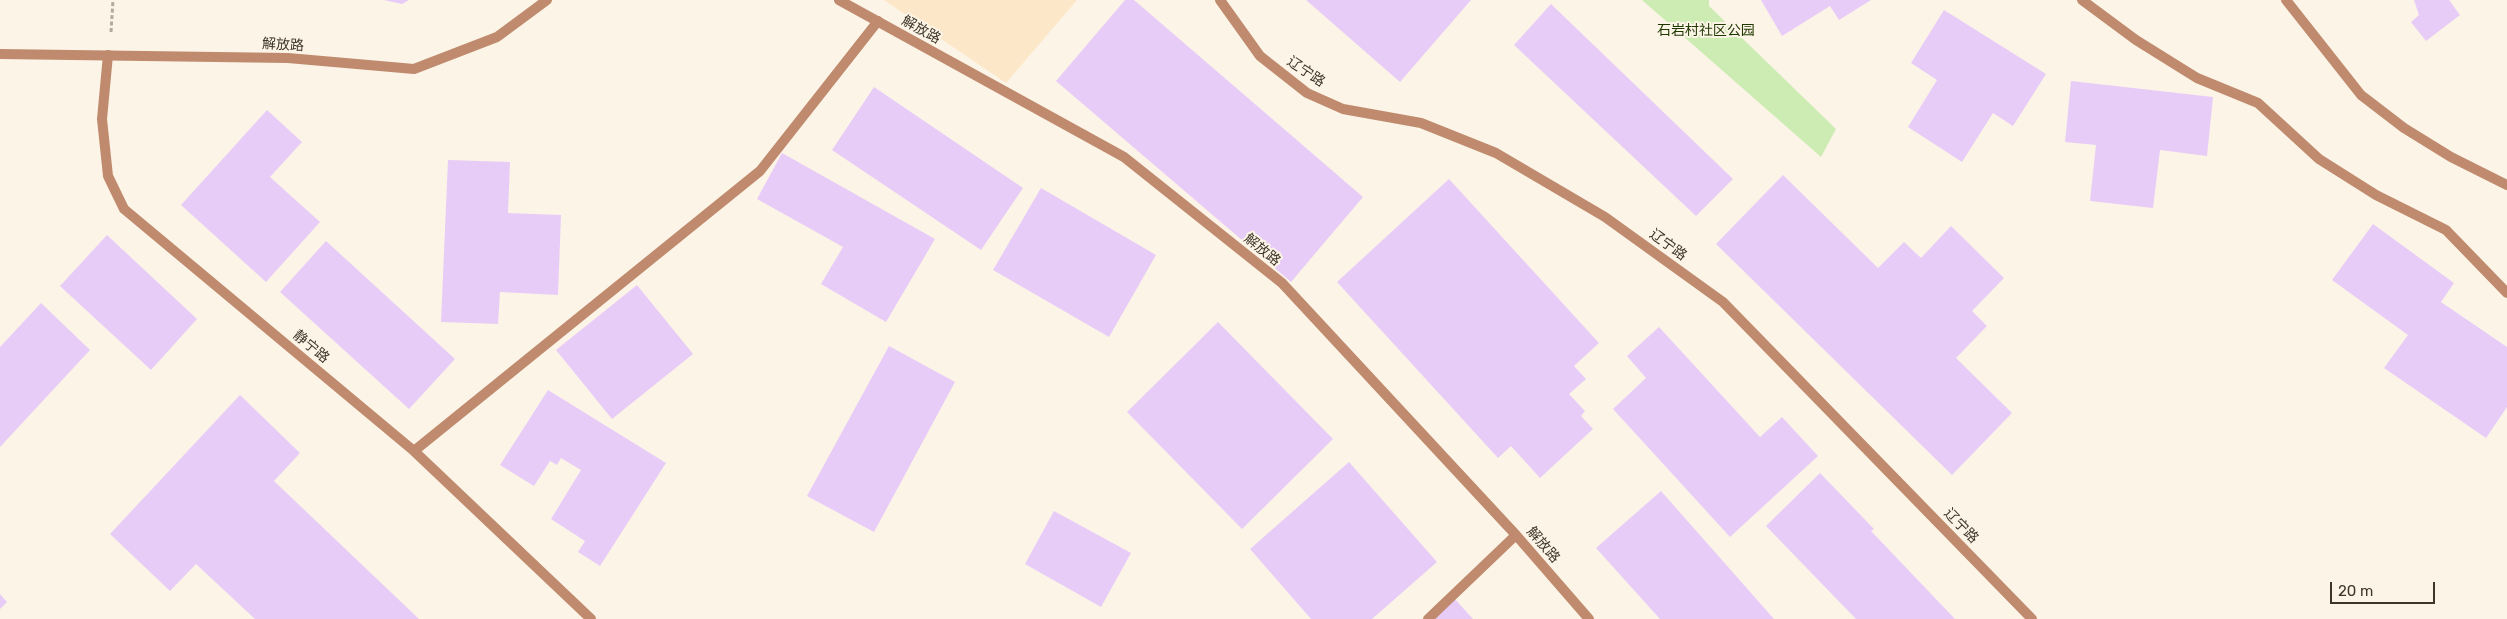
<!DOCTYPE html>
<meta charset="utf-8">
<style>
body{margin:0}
#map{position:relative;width:2507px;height:619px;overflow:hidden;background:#fcf4e7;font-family:Rubik,sans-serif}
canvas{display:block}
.scale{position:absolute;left:2330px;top:582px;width:105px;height:22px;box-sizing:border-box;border:2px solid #3f362a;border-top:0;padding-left:6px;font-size:15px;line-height:18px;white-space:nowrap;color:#3f362a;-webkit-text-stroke:4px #fcf4e7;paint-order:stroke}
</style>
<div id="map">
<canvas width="2507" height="619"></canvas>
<div class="scale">20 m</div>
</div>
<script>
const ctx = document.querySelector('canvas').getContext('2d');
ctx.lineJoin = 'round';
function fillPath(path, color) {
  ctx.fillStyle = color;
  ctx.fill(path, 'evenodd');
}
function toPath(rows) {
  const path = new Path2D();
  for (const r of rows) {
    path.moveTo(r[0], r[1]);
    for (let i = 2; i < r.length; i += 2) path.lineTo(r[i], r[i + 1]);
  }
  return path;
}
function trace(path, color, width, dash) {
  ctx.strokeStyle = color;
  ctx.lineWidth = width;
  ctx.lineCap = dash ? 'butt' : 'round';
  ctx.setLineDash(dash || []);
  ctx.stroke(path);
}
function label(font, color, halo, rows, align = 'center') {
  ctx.font = font + ' Rubik,"Noto Sans SC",sans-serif';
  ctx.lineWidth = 4;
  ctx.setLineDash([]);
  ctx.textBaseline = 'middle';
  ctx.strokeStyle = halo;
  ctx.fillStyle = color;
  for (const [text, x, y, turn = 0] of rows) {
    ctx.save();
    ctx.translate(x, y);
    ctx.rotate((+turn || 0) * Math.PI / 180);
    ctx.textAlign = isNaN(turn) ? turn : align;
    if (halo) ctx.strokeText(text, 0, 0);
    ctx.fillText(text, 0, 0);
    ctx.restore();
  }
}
fillPath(toPath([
 [884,0,1077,0,1006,83]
]), '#fce8c9');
fillPath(toPath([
 [1642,0,1709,0,1709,6,1836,129,1821,157]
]), '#ccecb3');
fillPath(toPath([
 [384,0,409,0,402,4],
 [1125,0,1134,0,1363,197,1291,282,1056,81],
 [1306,0,1471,0,1400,82],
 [1761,0,1871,0,1839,20,1830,6,1782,36],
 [2414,0,2449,0,2460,15,2426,41,2411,22,2419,15],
 [1551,4,1733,179,1696,216,1514,45],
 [1944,10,2046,74,2013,126,1993,113,1962,162,1908,127,1937,80,1911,63],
 [2071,81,2213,97,2207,156,2160,150,2153,208,2090,201,2096,145,2065,142],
 [874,87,1023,188,981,250,832,150],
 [267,110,302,142,270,177,320,222,266,282,181,205],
 [782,153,935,239,886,322,821,284,843,247,757,199],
 [448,160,510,162,508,213,561,215,558,295,500,292,498,324,441,322],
 [1783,175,1878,268,1904,242,1921,258,1951,226,2004,278,1972,311,1987,326,1956,358,2012,413,1952,475,1716,244],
 [1449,179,1599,343,1574,366,1586,379,1569,394,1585,411,1581,416,1593,429,1540,478,1511,446,1498,458,1337,282],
 [1041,188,1156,255,1109,337,993,270],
 [2373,224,2454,283,2441,302,2507,347,2507,407,2486,438,2384,368,2408,335,2332,280],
 [107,235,197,319,151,370,60,286],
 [326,241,455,359,409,409,280,292],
 [637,285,693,354,612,419,556,350],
 [41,303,90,350,0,447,0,347],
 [1218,322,1333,439,1242,529,1127,412],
 [1659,327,1760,437,1782,417,1818,456,1730,537,1613,409,1646,378,1627,356],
 [889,346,955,382,874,532,807,496],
 [548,390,666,463,600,566,578,552,585,541,551,519,581,470,561,458,557,465,550,461,534,486,500,465],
 [240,395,300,453,274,481,419,619,255,619,196,564,170,591,110,534],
 [1349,462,1437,562,1372,619,1311,619,1250,549],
 [1820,473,1874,529,1871,531,1955,619,1856,619,1766,526],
 [1661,491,1774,619,1660,619,1596,548],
 [1054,511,1131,553,1101,607,1025,564],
 [0,594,7,602,0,609],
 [1454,598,1473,619,1432,619]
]), '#e8ccf8');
trace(toPath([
 [111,32,113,0]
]), '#b2aa9d', 3, [4, 2.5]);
trace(toPath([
 [2082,0,2136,40,2197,78,2258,103,2319,159,2376,195,2446,230,2507,293],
 [2286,0,2361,95,2404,128,2451,157,2507,185],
 [108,55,102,119,108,176,124,209,414,451,591,619],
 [414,451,760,171,878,21]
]), '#bf8a6d', 10);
trace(toPath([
 [839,0,1124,157,1282,283,1516,535,1589,619],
 [1220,0,1260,56,1307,93,1343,109,1421,123,1496,153,1605,217,1723,302,2032,619],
 [0,54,288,58,414,69,497,37,547,0],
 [1428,619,1516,535]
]), '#bf8a6d', 10);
label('14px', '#3f362a', '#fcf4e7', [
 ["解放路",921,30,29],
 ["解放路",283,45,3],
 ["辽宁路",1306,72,34],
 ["辽宁路",1668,245,36],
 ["解放路",1262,250,39],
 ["静宁路",311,347,40],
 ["辽宁路",1961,526,46],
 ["解放路",1543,545,49]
]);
label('14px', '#1f3800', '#fcf4e7', [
 ["石岩村社区公园",1706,31]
]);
</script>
